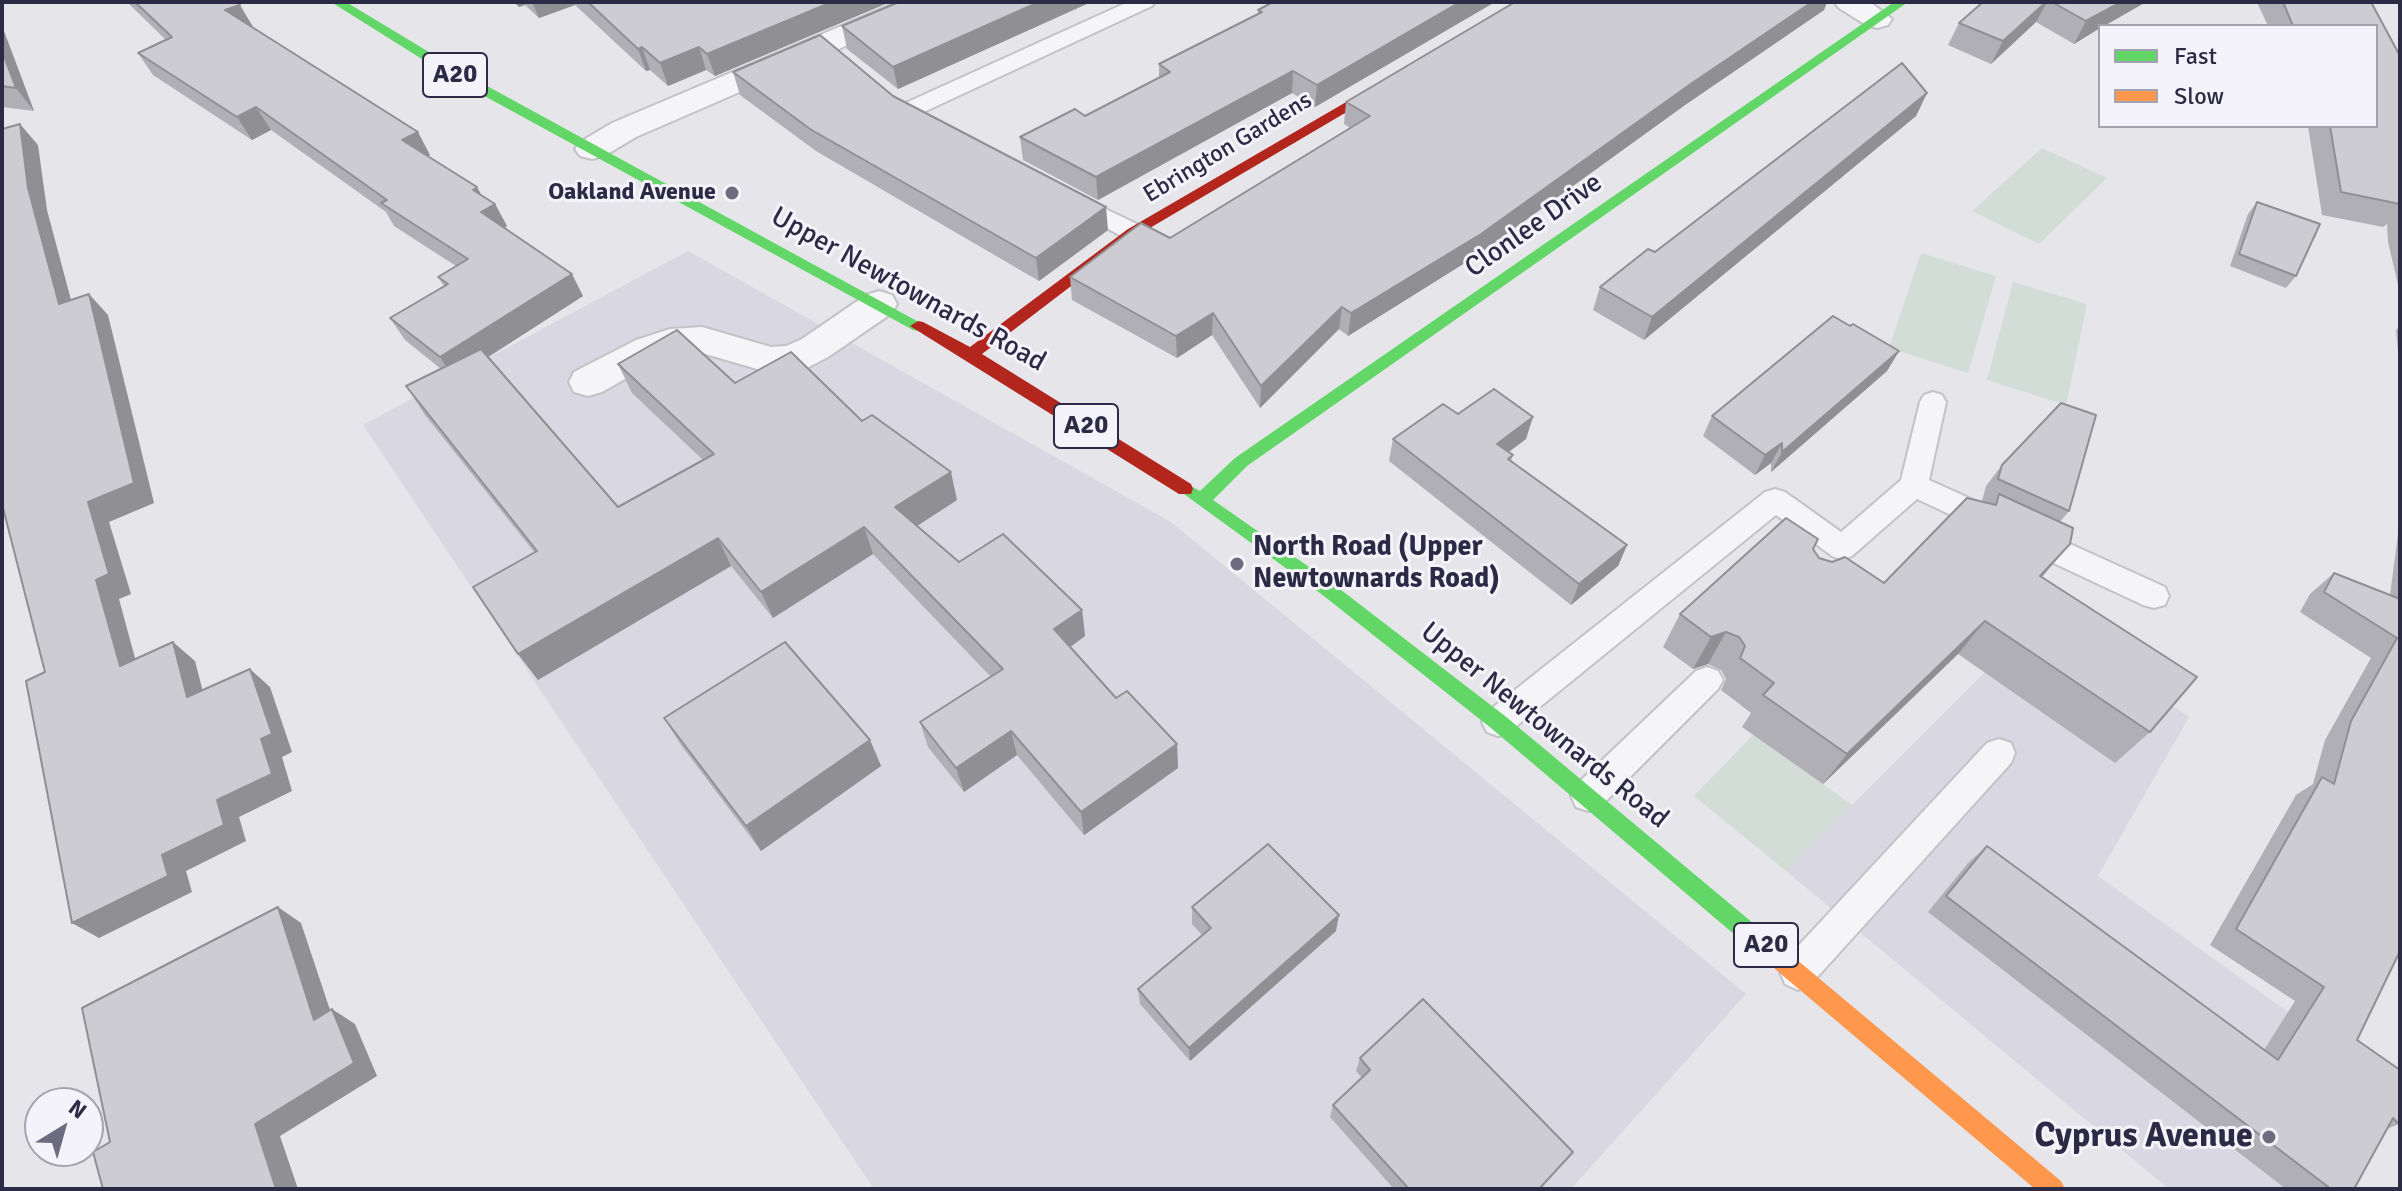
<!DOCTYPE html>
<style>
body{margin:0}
#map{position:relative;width:2402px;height:1191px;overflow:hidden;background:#e5e5ea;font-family:Signika,sans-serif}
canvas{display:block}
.frame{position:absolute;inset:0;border:4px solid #2d2a45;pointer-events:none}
.legend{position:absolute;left:2098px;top:24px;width:280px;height:104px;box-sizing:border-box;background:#f4f3f9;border:2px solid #a4a3b1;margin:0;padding:10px 14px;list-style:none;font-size:24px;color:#2d2a45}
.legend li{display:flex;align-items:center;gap:16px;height:40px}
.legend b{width:40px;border:2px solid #a4a3b1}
.north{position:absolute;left:24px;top:1087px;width:80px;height:80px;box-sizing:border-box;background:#f4f3f9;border:2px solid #a4a3b1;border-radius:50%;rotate:37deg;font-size:22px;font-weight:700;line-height:32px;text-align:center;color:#2d2a45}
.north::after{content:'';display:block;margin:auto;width:28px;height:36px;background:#6d6b7f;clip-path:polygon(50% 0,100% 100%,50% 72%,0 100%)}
</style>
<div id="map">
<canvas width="2402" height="1191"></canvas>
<div class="frame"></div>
<ul class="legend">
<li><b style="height:10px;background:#63d668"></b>Fast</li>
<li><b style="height:10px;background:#ff974d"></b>Slow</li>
</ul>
<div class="north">N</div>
</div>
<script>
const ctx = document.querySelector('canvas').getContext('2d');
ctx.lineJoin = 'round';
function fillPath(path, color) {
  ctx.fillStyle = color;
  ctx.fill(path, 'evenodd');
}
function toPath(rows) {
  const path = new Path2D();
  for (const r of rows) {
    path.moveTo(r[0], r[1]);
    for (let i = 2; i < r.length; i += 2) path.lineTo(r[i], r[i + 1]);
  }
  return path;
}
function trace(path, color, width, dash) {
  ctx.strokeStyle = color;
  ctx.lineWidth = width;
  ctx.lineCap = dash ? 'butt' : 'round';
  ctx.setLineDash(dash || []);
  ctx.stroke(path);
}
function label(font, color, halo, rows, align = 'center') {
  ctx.font = font + ' Signika,sans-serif';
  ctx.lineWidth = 6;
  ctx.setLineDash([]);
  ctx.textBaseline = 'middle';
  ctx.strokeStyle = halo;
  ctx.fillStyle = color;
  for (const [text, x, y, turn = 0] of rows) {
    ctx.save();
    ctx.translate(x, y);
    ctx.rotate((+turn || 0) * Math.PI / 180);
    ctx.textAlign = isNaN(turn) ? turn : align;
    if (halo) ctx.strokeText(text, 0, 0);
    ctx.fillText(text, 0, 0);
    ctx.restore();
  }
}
fillPath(toPath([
 [688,251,1171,522,1746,994,1571,1189,874,1189,363,425],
 [2040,617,2189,717,2098,876,2400,1092,2400,1100,2355,1189,2169,1189,1786,871]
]), '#d9d8e2');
fillPath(toPath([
 [2042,148,2107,178,2039,244,1972,211],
 [1921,253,1996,276,1968,373,1889,348],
 [2013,282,2087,304,2066,405,1987,380],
 [1754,734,1852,805,1786,871,1694,796]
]), '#d3ddd7');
const lane = toPath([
 [1128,2,1155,2,1152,6,915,116,899,116,896,111,899,106,1128,2],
 [1072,193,1141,226,1145,232,1141,238,1133,240,1125,238,1064,205,1060,200,1064,195,1072,193],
 [1933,392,1942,395,1946,402,1929,480,2165,587,2169,596,2165,605,2154,608,2143,605,1917,499,1852,556,1842,560,1832,556,1776,515,1509,732,1498,736,1487,732,1482,722,1487,712,1765,492,1775,489,1785,492,1841,532,1901,480,1920,402,1924,395,1933,392],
 [1707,667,1718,671,1723,680,1718,689,1600,807,1588,811,1576,807,1571,796,1576,785,1696,671,1707,667],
 [1999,739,2011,743,2015,753,2011,763,1811,984,1798,990,1785,984,1780,972,1785,960,1987,743,1999,739]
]);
const street = toPath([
 [898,2,938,2,933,8,636,137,604,156,592,159,580,156,575,149,580,142,612,123,898,2],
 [1834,2,1870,2,1892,19,1888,25,1877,28,1866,25,1839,8,1834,2],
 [879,291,892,295,897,304,892,313,828,357,805,369,771,373,702,353,662,358,602,392,588,396,574,392,569,382,574,372,636,340,670,329,702,327,771,347,786,346,802,339,866,295,879,291]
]);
trace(lane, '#c2c2c8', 4);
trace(street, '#c2c2c8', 4);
fillPath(lane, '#f5f4f7');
fillPath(street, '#f5f4f7');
fillPath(toPath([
 [331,2,346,2,467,75,926,326,918,331,913,330,457,81,331,2],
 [1894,2,1908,2,1247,466,1213,500,1332,583,1505,716,1790,954,1793,961,1790,968,1782,971,1774,968,1491,728,1320,593,1177,489,1185,483,1200,491,1235,458,1894,2]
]), '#63d668');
fillPath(toPath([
 [1782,951,1790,954,2061,1181,2065,1189,2035,1189,1774,968,1771,961,1774,954,1782,951]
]), '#ff974d');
fillPath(toPath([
 [1396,73,1401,74,1401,80,1138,235,982,354,1191,484,1193,489,1191,494,1179,494,910,326,918,321,923,322,970,347,1128,229,1396,73]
]), '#b3261e');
fillPath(toPath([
 [127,2,237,2,253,27,252,27,430,155,427,156,477,187,481,195,495,204,507,226,504,228,583,296,488,357,618,507,703,460,632,393,618,364,735,383,862,421,957,500,917,526,959,562,1082,610,1085,636,1070,647,1116,698,1177,744,1178,768,1084,835,1017,755,964,792,928,747,920,722,991,677,873,554,773,618,731,566,538,680,518,654,535,553,425,415,406,386,441,369,405,340,390,318,444,286,438,277,456,266,394,226,386,212,271,130,252,140,153,75,138,53,166,40],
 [513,2,890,2,715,76,706,70,668,86,650,70,646,71,575,5,539,18,525,5,519,7],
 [899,2,1091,2,898,89,847,49,842,26],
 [1273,2,1495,2,1315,107,1292,93,1098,200,1023,160,1020,137,1085,116,1159,78,1159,64,1258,14,1258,10],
 [1515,2,1827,2,1824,10,1685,105,1476,256,1348,336,1339,329,1260,408,1212,335,1177,358,1072,300,1070,277,1170,238,1350,128,1344,124,1346,102],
 [1983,2,2146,2,2104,26,2100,26,2100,28,2074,44,2036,22,1991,64,1948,45,1959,23],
 [2257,2,2371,2,2400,56,2400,293,2388,242,2387,224,2383,227,2322,215,2308,126,2376,126,2376,26,2268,26],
 [2,26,34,111,2,107],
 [733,72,893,96,1108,230,1039,281,816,151,740,95],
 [1927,93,1916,116,1644,340,1593,310,1600,287,1655,252],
 [2257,202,2296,276,2286,288,2230,266,2248,214],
 [1850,326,1899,351,1887,371,1771,472,1771,463,1755,475,1703,436,1712,416],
 [2400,326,2400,372,2396,330],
 [1458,414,1526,439,1509,452,1513,455,1511,461,1627,545,1618,566,1571,605,1389,461,1393,439],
 [2002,465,2069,511,2060,522,2042,577,2150,732,2115,763,1958,654,1823,784,1742,727,1751,713,1721,690,1726,679,1721,670,1708,664,1693,669,1663,647,1680,614,1813,549,1819,558,1884,583,1987,503,1982,501,1986,486],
 [2400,519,2400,951,2357,1040,2399,1124,2387,1129,2354,1189,2286,1189,1928,912,1968,863,1987,846,2264,1050,2295,1001,2210,945,2296,795,2313,784,2325,740,2371,658,2300,612,2310,594,2334,573,2390,595],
 [664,718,870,740,881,766,761,851,681,745],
 [1192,907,1336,931,1190,1061,1140,1004,1138,989,1202,935,1192,924],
 [1360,1058,1539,1189,1394,1189,1330,1117,1333,1105,1362,1078,1356,1071]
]), '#b0afb5');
fillPath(toPath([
 [516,2,524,2,525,5,519,7],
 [532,2,574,2,575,5,539,18],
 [832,2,890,2,715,76,707,54],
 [1039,2,1091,2,898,89,893,67],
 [1460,2,1495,2,1315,107,1317,85],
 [1812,2,1827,2,1824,10,1685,105,1476,256,1348,336,1351,313],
 [2046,2,2047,2,2036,22,1991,64,2003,41],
 [2121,2,2146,2,2104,26,2100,26,2100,28,2074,44,2086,21],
 [240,5,253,27,239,32,225,10],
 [2,26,34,111,16,88,2,51],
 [642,47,650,70,646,71,638,49],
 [699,47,706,70,668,86,660,63],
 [1293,71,1292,93,1098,200,1096,177],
 [1927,93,1916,116,1644,340,1652,317],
 [256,107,271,130,252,140,237,117],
 [20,124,38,145,47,210,78,326,59,304,28,188],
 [418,132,430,155,415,163,402,140],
 [477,187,488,208,495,204,507,226,493,235,481,212,473,190],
 [1106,207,1108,230,1039,281,1036,258],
 [572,274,583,296,454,379,440,357],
 [89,294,108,315,154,503,109,522,131,594,119,599,142,684,120,666,96,580,88,502],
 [1342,307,1339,329,1260,408,1261,386],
 [1213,313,1212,335,1177,358,1176,336],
 [1899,351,1887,371,1771,472,1782,452],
 [1533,417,1526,439,1491,465,1497,444],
 [1782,443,1771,463,1755,475,1765,455],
 [951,472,957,500,903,535,895,507],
 [864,527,873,554,773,618,761,592],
 [718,538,731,566,538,680,518,654],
 [2070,544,2041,578,2040,576],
 [1627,545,1618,566,1571,605,1579,584],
 [1082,610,1085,636,1058,656,1054,629],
 [1985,621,1958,654,1823,784,1847,754],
 [1726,632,1708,664,1693,669,1711,637],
 [173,642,195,661,209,715,187,697],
 [250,669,270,687,292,752,282,757,292,791,239,817,246,841,186,871,192,892,99,938,72,923,162,855,217,800,261,739],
 [1011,731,1017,755,964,792,956,768],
 [870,740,881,766,761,851,746,826],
 [1177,744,1178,768,1084,835,1081,812],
 [278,907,301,923,338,1034,314,1020],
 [1339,915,1336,931,1190,1061,1189,1048],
 [332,1009,355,1024,377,1076,280,1136,298,1189,276,1189,255,1124]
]), '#908f93');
const building = toPath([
 [135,2,237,2,240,5,225,10,418,132,402,140,477,187,473,190,495,204,481,212,572,274,440,357,390,318,448,284,438,277,468,259,381,203,387,200,256,107,237,117,138,53,172,37,135,2],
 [588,2,832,2,707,54,699,47,660,63,642,47,638,49,588,2],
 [899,2,1039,2,893,67,842,26,899,2],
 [1273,2,1460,2,1317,85,1293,71,1096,177,1020,137,1075,109,1085,116,1170,72,1159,64,1262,12,1258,10,1273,2],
 [1515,2,1812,2,1692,83,1481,234,1351,313,1342,307,1261,386,1213,313,1176,336,1070,277,1141,223,1170,238,1370,116,1346,102,1515,2],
 [1983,2,2046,2,2003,41,1959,23,1983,2],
 [2052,2,2121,2,2086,21,2052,2],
 [2283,2,2371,2,2400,56,2400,204,2341,192,2330,126,2376,126,2376,26,2293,26,2283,2],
 [820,35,893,96,1106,207,1036,258,810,129,733,72,820,35],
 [2,51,16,88,2,86,2,51],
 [1902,63,1927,93,1652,317,1600,287,1648,249,1655,252,1902,63],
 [20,124,28,188,59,304,89,294,134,483,88,502,109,574,96,580,120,666,173,642,187,697,250,669,272,734,261,739,272,774,217,800,224,825,162,855,168,876,72,923,26,681,45,672,2,504,2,129,20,124],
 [2257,202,2320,224,2296,276,2239,254,2257,202],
 [1833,316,1850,326,1853,324,1899,351,1782,452,1782,443,1765,455,1712,416,1833,316],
 [677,330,735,383,791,352,862,421,872,415,951,472,895,507,959,562,1003,534,1082,610,1054,629,1116,698,1127,691,1177,744,1081,812,1011,731,956,768,920,722,1003,669,864,527,761,592,718,538,518,654,473,587,537,551,406,386,481,349,618,507,714,454,618,364,677,330],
 [1494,389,1533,417,1497,444,1513,455,1508,459,1627,545,1579,584,1393,439,1443,404,1458,414,1494,389],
 [2061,403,2096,415,2069,511,1998,479,2002,465,2061,403],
 [1999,494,2073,528,2070,544,2040,576,2197,677,2150,732,1985,621,1847,754,1763,695,1774,683,1740,658,1745,646,1739,637,1726,632,1711,637,1680,614,1786,518,1818,539,1813,549,1819,558,1832,562,1845,557,1884,583,1967,498,1996,505,1999,494],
 [2334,573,2400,599,2400,951,2357,1040,2400,1070,2400,1123,2399,1124,2393,1118,2354,1189,2331,1189,1946,896,1987,846,2278,1060,2324,987,2236,929,2322,777,2334,784,2351,721,2397,638,2324,592,2334,573],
 [785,642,870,740,746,826,664,718,785,642],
 [1268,844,1339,915,1189,1048,1138,989,1211,928,1192,907,1268,844],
 [278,907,314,1020,332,1009,354,1063,255,1124,276,1189,103,1189,93,1152,110,1142,82,1008,278,907],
 [1423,999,1573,1152,1539,1189,1409,1189,1333,1105,1370,1070,1360,1058,1423,999]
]);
fillPath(building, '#cdccd2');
trace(building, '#908f93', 2);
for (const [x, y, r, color] of [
 [732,193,8,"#6d6b7f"],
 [1237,564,8,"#6d6b7f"],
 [2269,1137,8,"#6d6b7f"]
]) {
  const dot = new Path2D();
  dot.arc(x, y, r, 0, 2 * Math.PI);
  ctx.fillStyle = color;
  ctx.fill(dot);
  trace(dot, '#f4f3f9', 3);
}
label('24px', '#2d2a45', '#f4f3f9', [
 ["Ebrington Gardens",1228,148,-31]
]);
label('bold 24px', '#2d2a45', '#f4f3f9', [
 ["Oakland Avenue",716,193]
], 'right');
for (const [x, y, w] of [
 [455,75,64],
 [1086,426,64],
 [1766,945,64]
]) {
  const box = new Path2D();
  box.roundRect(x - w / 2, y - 22, w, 44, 6);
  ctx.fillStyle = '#f4f3f9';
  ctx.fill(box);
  trace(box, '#2d2a45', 2);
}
label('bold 26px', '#2d2a45', null, [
 ["A20",455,75],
 ["A20",1086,426],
 ["A20",1766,945]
]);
label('28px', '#2d2a45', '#f4f3f9', [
 ["Clonlee Drive",1534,226,-35],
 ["Upper Newtownards Road",908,290,29],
 ["Upper Newtownards Road",1544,726,39]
]);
label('bold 28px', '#2d2a45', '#f4f3f9', [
 ["North Road (Upper",1253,548],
 ["Newtownards Road)",1253,580]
], 'left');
label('bold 34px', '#2d2a45', '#f4f3f9', [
 ["Cyprus Avenue",2253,1137]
], 'right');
</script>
